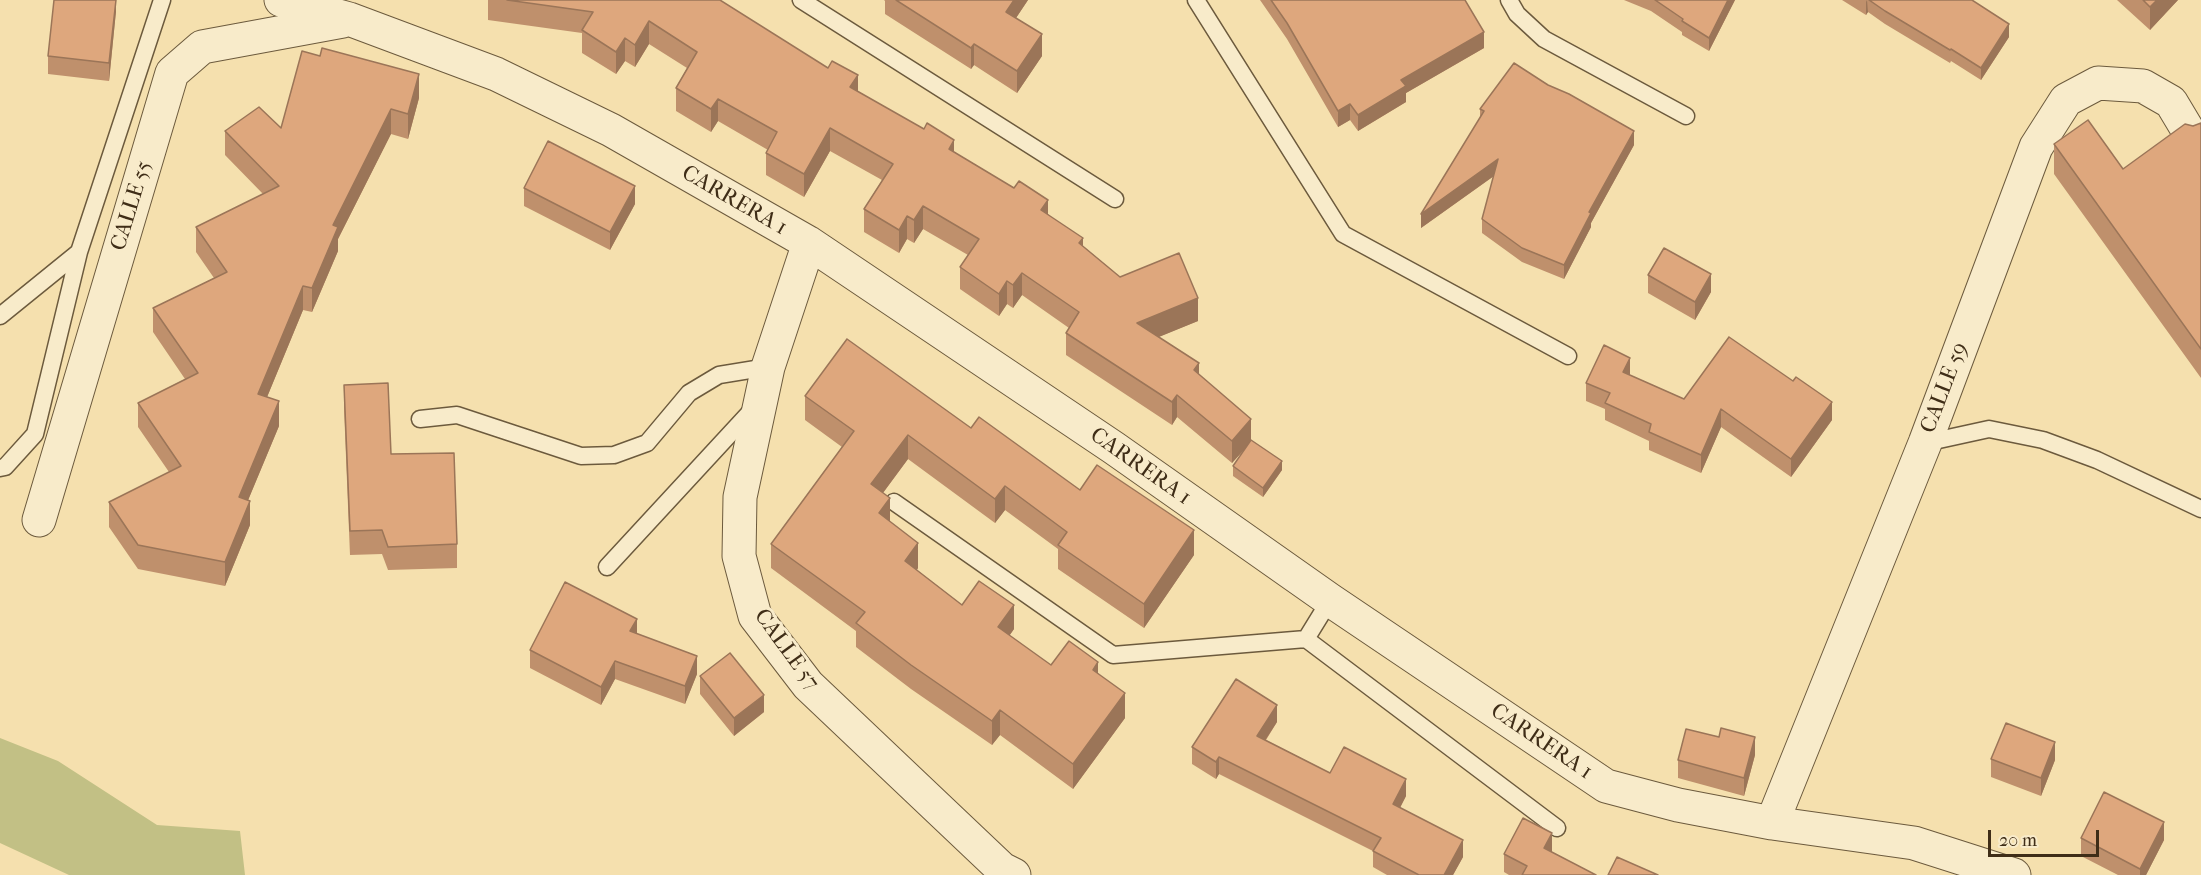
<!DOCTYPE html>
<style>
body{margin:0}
#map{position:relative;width:2201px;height:875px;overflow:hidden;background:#f5e0ae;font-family:"IM FELL French Canon",serif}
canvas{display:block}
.scale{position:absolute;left:1988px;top:830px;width:111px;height:27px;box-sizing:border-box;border:3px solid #3f2d17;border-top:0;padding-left:8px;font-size:18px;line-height:21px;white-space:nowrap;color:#3f2d17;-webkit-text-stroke:4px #f8ebca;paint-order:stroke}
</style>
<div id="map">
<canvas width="2201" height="875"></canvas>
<div class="scale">20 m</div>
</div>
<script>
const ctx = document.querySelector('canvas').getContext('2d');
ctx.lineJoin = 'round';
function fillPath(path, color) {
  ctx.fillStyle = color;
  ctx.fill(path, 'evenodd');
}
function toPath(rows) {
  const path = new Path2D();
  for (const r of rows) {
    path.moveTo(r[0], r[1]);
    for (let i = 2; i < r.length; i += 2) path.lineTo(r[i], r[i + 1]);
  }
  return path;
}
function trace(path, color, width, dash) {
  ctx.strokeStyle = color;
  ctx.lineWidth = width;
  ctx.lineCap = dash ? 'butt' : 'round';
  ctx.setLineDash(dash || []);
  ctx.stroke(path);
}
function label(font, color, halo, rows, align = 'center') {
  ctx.font = font + ' "IM FELL French Canon",serif';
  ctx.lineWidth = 6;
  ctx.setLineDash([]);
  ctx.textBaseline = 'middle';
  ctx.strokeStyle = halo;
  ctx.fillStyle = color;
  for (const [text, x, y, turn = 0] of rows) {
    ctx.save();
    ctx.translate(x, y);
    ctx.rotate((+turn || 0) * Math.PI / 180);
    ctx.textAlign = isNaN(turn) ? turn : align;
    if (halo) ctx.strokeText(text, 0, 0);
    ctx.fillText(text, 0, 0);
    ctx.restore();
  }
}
fillPath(toPath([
 [0,738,58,761,157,825,240,831,245,875,69,875,0,843]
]), '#c2c085');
const lane = toPath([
 [801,0,1115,199],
 [1196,0,1343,234,1568,356],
 [1509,0,1517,14,1544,39,1686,116],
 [0,316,79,252],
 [420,419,457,415,581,456,614,455,647,443,689,393,719,375,768,367],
 [1925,443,1989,429,2043,440,2097,460,2201,509],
 [0,468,5,467,35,434,79,252,162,0],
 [894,502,1113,655,1306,639,1557,828],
 [607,567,753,409],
 [1306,639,1330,600]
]);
const street = toPath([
 [281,0,349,19,496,74,611,130,809,243,1114,448,1330,600,1606,786,1678,805,1772,823,1914,843,2014,875],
 [809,243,768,367,740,497,739,556,755,616,808,685,1002,869,1014,875],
 [39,520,172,73,202,47,343,21],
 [1772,823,1925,443,2036,147,2066,100,2098,83,2143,86,2171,102,2192,137]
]);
trace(lane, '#6c5a3d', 19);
trace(street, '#6c5a3d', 35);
trace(lane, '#f8ebca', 16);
trace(street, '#f8ebca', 33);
fillPath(toPath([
 [116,0,116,11,109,81,48,74,48,56],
 [488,0,720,0,858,91,954,152,1048,214,1083,246,1120,277,1198,321,1158,337,1199,375,1251,440,1282,470,1263,497,1233,476,1233,466,1244,450,1232,463,1177,417,1172,425,1066,355,1066,333,1069,328,1022,295,1013,308,1007,304,999,316,960,289,960,267,968,255,923,229,914,243,907,239,899,253,864,232,864,209,882,180,830,151,804,197,766,175,766,153,768,150,718,121,711,132,676,111,676,88,687,68,649,44,635,67,625,61,616,74,582,53,582,33,488,20],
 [884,0,1028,0,1016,18,1042,56,1017,93,974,65,971,69,885,14,885,1],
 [1260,0,1465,0,1484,48,1406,93,1406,102,1358,131,1350,120,1338,127,1287,39],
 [1624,0,1735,0,1709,51,1682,35,1682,32,1651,11],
 [1842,0,1972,0,2009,37,1981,80,1951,61,1950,63,1885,24,1868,12,1866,15],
 [2117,0,2178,0,2150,30],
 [419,98,408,139,391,134,338,239,338,251,312,312,303,310,267,397,279,426,248,500,250,525,225,586,138,569,109,527,109,502,169,472,138,427,138,403,185,379,153,332,153,308,214,278,196,252,196,227,263,194,225,155,225,131,281,128],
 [1480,109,1634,145,1591,223,1591,227,1564,279,1522,262,1482,233,1482,219,1494,176,1421,228,1480,118],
 [2201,123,2201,378,2054,174,2054,144,2123,169,2193,126],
 [524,188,635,204,610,250,524,206],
 [1648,275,1711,292,1695,320,1648,293],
 [1630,375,1684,399,1832,420,1791,477,1721,427,1701,473,1649,450,1649,441,1605,420,1605,409,1586,401,1586,383],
 [344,385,391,454,457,544,457,568,388,570,382,554,350,555,344,408],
 [805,396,971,428,1080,490,1194,555,1144,628,1058,569,1058,549,1005,510,995,523,908,459,883,493,890,522,918,568,917,570,962,605,1014,629,1009,636,1051,665,1098,673,1125,718,1073,789,1000,735,992,745,911,689,856,647,856,631,771,568,771,544,842,447,805,420],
 [637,634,697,674,685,704,615,679,601,705,530,668,530,650],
 [700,676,764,712,734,736,700,694],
 [1277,722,1266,740,1330,773,1406,796,1400,808,1463,857,1453,875,1387,875,1373,867,1373,851,1219,774,1216,779,1192,764,1192,747],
 [1755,755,1744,796,1678,778,1678,760],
 [1991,759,2055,760,2041,796,1991,777],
 [2081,838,2164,840,2146,875,2118,875,2081,856],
 [1552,851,1552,852,1596,875,1509,875,1504,872,1504,854]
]), '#bf906c');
fillPath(toPath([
 [116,0,116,11,109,81,109,63],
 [1014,0,1028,0,1006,33,1006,12],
 [1728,0,1735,0,1709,51,1709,38],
 [1867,0,1868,12,1866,15,1866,2],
 [2157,0,2178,0,2150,30,2150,7],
 [649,21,649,44,635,67,635,45],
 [2009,24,2009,37,1981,80,1981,68],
 [1484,32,1484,48,1406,93,1406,102,1358,131,1358,115,1401,80],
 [1042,34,1042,56,1017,93,1017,71],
 [625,38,625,61,616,74,616,52],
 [974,44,974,65,971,69,971,48],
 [419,74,419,98,408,139,408,114],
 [858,75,858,97,850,87],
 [718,99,718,121,711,132,711,109],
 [1350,104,1350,120,1338,127,1338,111],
 [391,109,391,134,338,239,338,251,312,312,312,288,333,225],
 [830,128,830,151,804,197,804,174],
 [1634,131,1634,145,1591,223,1591,227,1564,279,1564,265,1589,212],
 [954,140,954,163,949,149],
 [1498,159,1498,173,1421,228,1421,214],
 [635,186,635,204,610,250,610,232],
 [1048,200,1048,223,1041,210],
 [923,206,923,229,914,243,914,220],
 [907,216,907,239,899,253,899,230],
 [1083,238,1083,260,1079,243],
 [1022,273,1022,295,1013,308,1013,285],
 [1711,274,1711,292,1695,320,1695,302],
 [1007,281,1007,304,999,316,999,294],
 [303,286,303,310,258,419,258,394],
 [1198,298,1198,321,1137,346,1137,323],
 [1630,358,1630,376,1623,372],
 [1199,363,1199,386,1194,370],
 [1177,395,1177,417,1172,425,1172,402],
 [279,401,279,426,239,522,239,497],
 [1832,402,1832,420,1791,477,1791,459],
 [1721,409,1721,427,1701,473,1701,455],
 [1251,419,1251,442,1232,463,1232,441],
 [908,435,908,459,871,509,871,484],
 [1282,461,1282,470,1263,497,1263,488],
 [1005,486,1005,510,995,523,995,499],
 [890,498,890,523,879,513],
 [250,501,250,525,225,586,225,562],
 [1194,530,1194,555,1144,628,1144,604],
 [918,543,918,568,905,585,905,561],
 [1014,605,1014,629,998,652,998,627],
 [637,619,637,637,630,631],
 [697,656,697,674,685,704,685,686],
 [615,661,615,679,601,705,601,687],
 [1098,662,1098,686,1093,670],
 [1125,693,1125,718,1073,789,1073,764],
 [764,695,764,712,734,736,734,718],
 [1277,705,1277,722,1257,753,1257,736],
 [1000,710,1000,735,992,745,992,721],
 [1755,737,1755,755,1744,796,1744,778],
 [2055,742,2055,760,2041,796,2041,778],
 [1219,757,1219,774,1216,779,1216,762],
 [1406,779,1406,796,1393,821,1393,804],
 [2164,822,2164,840,2146,875,2140,875,2140,869],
 [1552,833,1552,851,1544,866,1544,848],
 [1463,840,1463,857,1453,875,1444,875]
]), '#9b7558');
const building = toPath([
 [54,0,116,0,109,63,48,56,54,0],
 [507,0,720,0,828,68,832,61,858,75,850,87,924,129,927,123,954,140,949,149,1014,188,1019,181,1048,200,1041,210,1083,238,1079,243,1120,277,1179,253,1198,298,1137,323,1199,363,1194,370,1251,419,1232,441,1177,395,1172,402,1066,333,1079,312,1022,273,1013,285,1007,281,999,294,960,267,979,239,923,206,914,220,907,216,899,230,864,209,893,164,830,128,804,174,766,153,777,132,718,99,711,109,676,88,697,52,649,21,635,45,625,38,616,52,582,30,593,12,507,0],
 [896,0,1014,0,1006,12,1042,34,1017,71,974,44,971,48,896,0],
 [1271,0,1465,0,1484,32,1401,80,1406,86,1358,115,1350,104,1338,111,1287,23,1271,0],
 [1655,0,1728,0,1709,38,1682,21,1683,19,1655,0],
 [1869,0,1972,0,2009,24,1981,68,1951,49,1950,50,1885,11,1869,0],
 [2143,0,2157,0,2150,7,2143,0],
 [322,48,419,74,408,114,391,109,333,225,338,227,312,288,303,286,258,394,279,401,239,497,250,501,225,562,138,545,109,502,181,466,138,403,198,373,153,308,227,272,196,227,279,186,225,131,259,107,281,128,302,51,320,56,322,48],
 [1514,63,1548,85,1569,94,1634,131,1589,212,1591,213,1564,265,1522,248,1482,219,1498,159,1421,214,1484,111,1480,109,1514,63],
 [2088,120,2123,169,2185,124,2193,126,2201,123,2201,349,2054,144,2088,120],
 [548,141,635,186,610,232,524,188,548,141],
 [1664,248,1711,274,1695,302,1648,275,1664,248],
 [1729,337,1793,381,1796,377,1832,402,1791,459,1721,409,1701,455,1649,432,1651,424,1605,403,1610,393,1586,383,1604,345,1630,358,1623,372,1684,399,1729,337],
 [847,339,971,428,979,417,1080,490,1097,465,1194,530,1144,604,1058,545,1067,532,1005,486,995,499,908,435,871,484,890,498,879,513,918,543,905,561,962,605,979,581,1014,605,998,627,1051,665,1069,641,1098,662,1093,670,1125,693,1073,764,1000,710,992,721,911,665,856,623,865,612,771,544,854,431,805,396,847,339],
 [388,383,391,454,454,453,457,544,388,547,382,530,350,531,344,385,388,383],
 [1251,440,1282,461,1263,488,1233,466,1251,440],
 [565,582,637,619,630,631,697,656,685,686,615,661,601,687,530,650,565,582],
 [730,653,764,695,734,718,700,676,730,653],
 [1236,679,1277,705,1257,736,1330,773,1344,747,1406,779,1393,804,1463,840,1444,875,1419,875,1373,851,1381,838,1219,757,1216,762,1192,747,1236,679],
 [2006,723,2055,742,2041,778,1991,759,2006,723],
 [1721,728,1755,737,1744,778,1678,760,1686,729,1719,737,1721,728],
 [2104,792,2164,822,2140,869,2081,838,2104,792],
 [1523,818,1552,833,1544,848,1596,875,1522,875,1527,866,1504,854,1523,818],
 [1617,857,1658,875,1608,875,1617,857]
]);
fillPath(building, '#dea77d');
trace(building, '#9b7558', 1.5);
label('22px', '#3f2d17', '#f8ebca', [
 ["CARRERA 1",734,201,30],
 ["CALLE 55",132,206,-73],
 ["CALLE 59",1945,388,-69],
 ["CARRERA 1",1140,467,35],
 ["CALLE 57",786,650,54],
 ["CARRERA 1",1541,742,34]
]);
</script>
